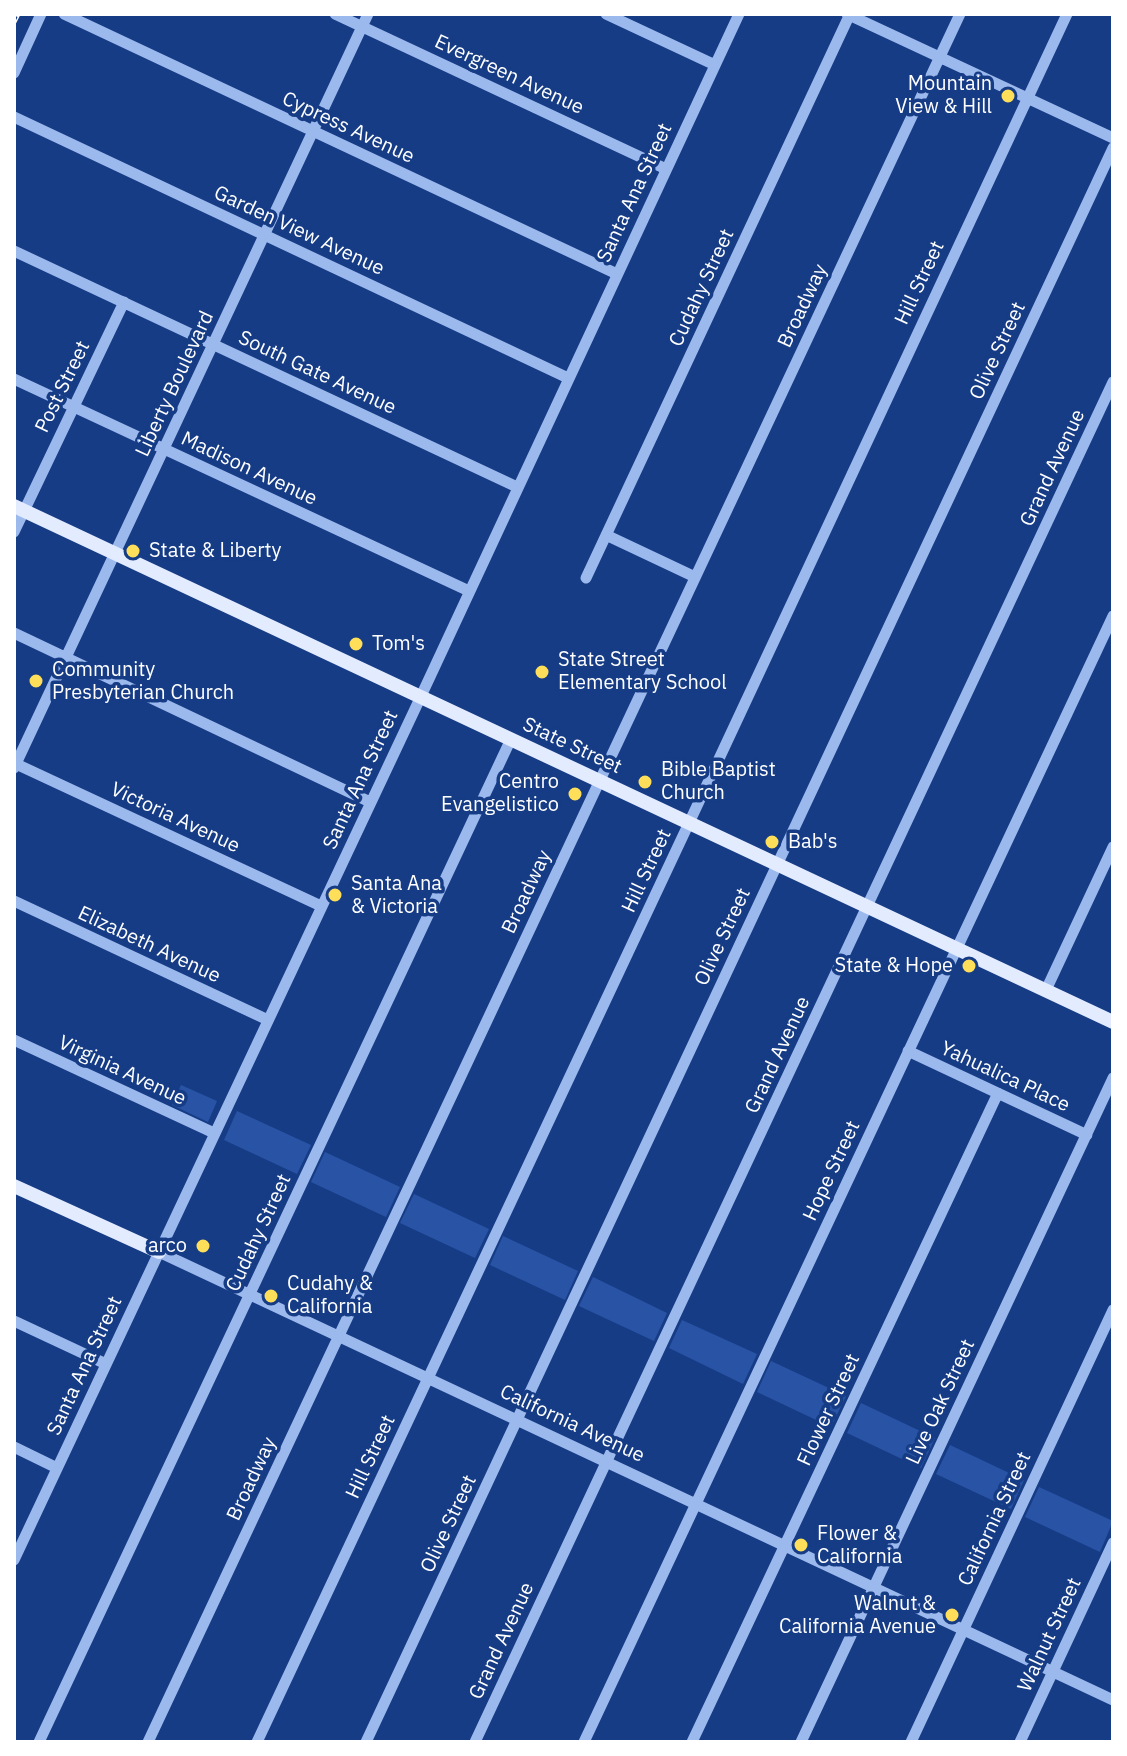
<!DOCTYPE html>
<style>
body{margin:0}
#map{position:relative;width:1127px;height:1756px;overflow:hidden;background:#163c86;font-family:"IBM Plex Sans",sans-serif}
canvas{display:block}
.frame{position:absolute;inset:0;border:16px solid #fff;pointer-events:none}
</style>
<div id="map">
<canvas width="1127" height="1756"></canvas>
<div class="frame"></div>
</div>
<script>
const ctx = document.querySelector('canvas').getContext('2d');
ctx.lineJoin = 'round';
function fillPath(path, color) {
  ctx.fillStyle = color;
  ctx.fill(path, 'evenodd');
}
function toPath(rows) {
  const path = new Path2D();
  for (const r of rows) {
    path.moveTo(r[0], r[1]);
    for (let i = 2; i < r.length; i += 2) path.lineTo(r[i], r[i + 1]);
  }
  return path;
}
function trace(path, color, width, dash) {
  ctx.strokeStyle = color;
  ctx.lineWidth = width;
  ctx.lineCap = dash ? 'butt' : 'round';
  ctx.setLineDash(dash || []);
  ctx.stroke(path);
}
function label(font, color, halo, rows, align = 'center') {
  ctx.font = font + ' "IBM Plex Sans",sans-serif';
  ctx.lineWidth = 7;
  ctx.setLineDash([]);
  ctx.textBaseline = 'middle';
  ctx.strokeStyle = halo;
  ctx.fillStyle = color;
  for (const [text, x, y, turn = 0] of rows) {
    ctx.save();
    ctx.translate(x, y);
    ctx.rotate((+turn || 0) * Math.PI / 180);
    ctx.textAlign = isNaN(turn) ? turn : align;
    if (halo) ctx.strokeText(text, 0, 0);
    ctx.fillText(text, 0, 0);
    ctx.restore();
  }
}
fillPath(toPath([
 [181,1085,217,1101,208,1122,172,1105],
 [237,1111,311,1145,297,1174,224,1140],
 [325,1152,400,1187,386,1217,311,1182],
 [414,1194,489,1229,475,1258,400,1223],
 [503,1236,578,1271,565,1300,490,1265],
 [593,1277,667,1313,654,1341,579,1306],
 [682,1320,757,1354,743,1384,669,1348],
 [771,1361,846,1396,831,1427,757,1392],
 [861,1403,935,1438,921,1468,847,1433],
 [950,1445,1024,1480,1011,1509,936,1474],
 [1039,1487,1113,1521,1100,1552,1025,1517]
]), '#2954a5');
trace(toPath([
 [64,14,617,274],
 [335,14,666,169],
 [606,14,715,65],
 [847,14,1113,138],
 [14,73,41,14],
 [14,117,568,378],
 [14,251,517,487],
 [14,379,469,591],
 [14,532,124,302],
 [606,535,695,577],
 [586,578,850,14],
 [14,633,370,802],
 [14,763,321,906],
 [14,768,368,14],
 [14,901,268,1020],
 [1046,990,1113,847],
 [14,1040,214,1133],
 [908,1051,1087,1135],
 [159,1252,1113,1700],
 [14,1321,106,1364],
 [14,1447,57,1468],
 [14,1560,415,709,739,14],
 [39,1742,511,739],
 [148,1742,960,14],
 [257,1742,689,823,1067,14],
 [366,1742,1113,148],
 [475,1742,1113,382],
 [584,1742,1113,616],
 [692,1742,998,1093],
 [801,1742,1113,1078],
 [911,1742,1113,1310],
 [1020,1742,1113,1543]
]), '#9cb9ee', 11);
trace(toPath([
 [14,506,1113,1022],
 [14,1186,159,1252]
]), '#e3ebff', 14);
const rail = toPath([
 [14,22,18,14]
]);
trace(rail, '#fff', 5);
trace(rail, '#163c86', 2, [6]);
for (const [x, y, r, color] of [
 [1008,96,8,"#ffdf59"],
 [133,551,8,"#ffdf59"],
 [356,644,8,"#ffdf59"],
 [542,672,8,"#ffdf59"],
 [36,681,8,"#ffdf59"],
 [645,782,8,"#ffdf59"],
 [575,794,8,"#ffdf59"],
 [772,842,8,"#ffdf59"],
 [335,895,8,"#ffdf59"],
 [969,966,8,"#ffdf59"],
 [203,1246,8,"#ffdf59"],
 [271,1296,8,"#ffdf59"],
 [801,1545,8,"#ffdf59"],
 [952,1615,8,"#ffdf59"]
]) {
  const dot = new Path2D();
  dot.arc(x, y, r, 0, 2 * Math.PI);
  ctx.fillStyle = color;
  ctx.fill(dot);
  trace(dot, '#163c86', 3);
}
label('20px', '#fff', '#163c86', [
 ["Evergreen Avenue",509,75,25],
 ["Cypress Avenue",348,128,25],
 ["Santa Ana Street",635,193,-65],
 ["Garden View Avenue",299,231,25],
 ["Hill Street",920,283,-65],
 ["Cudahy Street",702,288,-65],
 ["Broadway",803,306,-65],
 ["Olive Street",998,351,-65],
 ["South Gate Avenue",317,373,25],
 ["Liberty Boulevard",175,384,-65],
 ["Post Street",63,387,-64],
 ["Grand Avenue",1053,468,-65],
 ["Madison Avenue",249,469,25],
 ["State Street",572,746,25],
 ["Santa Ana Street",361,780,-65],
 ["Victoria Avenue",175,818,25],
 ["Hill Street",647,871,-65],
 ["Broadway",527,892,-65],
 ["Olive Street",723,937,-65],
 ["Elizabeth Avenue",149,945,25],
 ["Grand Avenue",778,1055,-65],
 ["Virginia Avenue",122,1071,25],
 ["Yahualica Place",1005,1077,25],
 ["Hope Street",832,1171,-65],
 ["Cudahy Street",259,1233,-65],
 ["Santa Ana Street",85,1366,-65],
 ["Live Oak Street",941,1402,-65],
 ["Flower Street",829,1410,-65],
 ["California Avenue",572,1424,25],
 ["Hill Street",371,1457,-65],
 ["Broadway",252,1479,-65],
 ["California Street",995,1519,-65],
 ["Olive Street",449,1524,-65],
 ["Walnut Street",1050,1635,-65],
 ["Grand Avenue",502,1641,-65]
]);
label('20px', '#fff', '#163c86', [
 ["Mountain",992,84,"right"],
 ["View & Hill",992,107,"right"],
 ["State & Liberty",149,551],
 ["Tom's",372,644],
 ["State Street",558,660],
 ["Elementary School",558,683],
 ["Community",52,670],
 ["Presbyterian Church",52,693],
 ["Bible Baptist",661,770],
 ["Church",661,793],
 ["Centro",559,782,"right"],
 ["Evangelistico",559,805,"right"],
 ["Bab's",788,842],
 ["Santa Ana",351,884],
 ["& Victoria",351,907],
 ["State & Hope",953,966,"right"],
 ["arco",187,1246,"right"],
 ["Cudahy &",287,1284],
 ["California",287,1307],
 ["Flower &",817,1534],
 ["California",817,1557],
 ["Walnut &",936,1604,"right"],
 ["California Avenue",936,1627,"right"]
], 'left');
</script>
